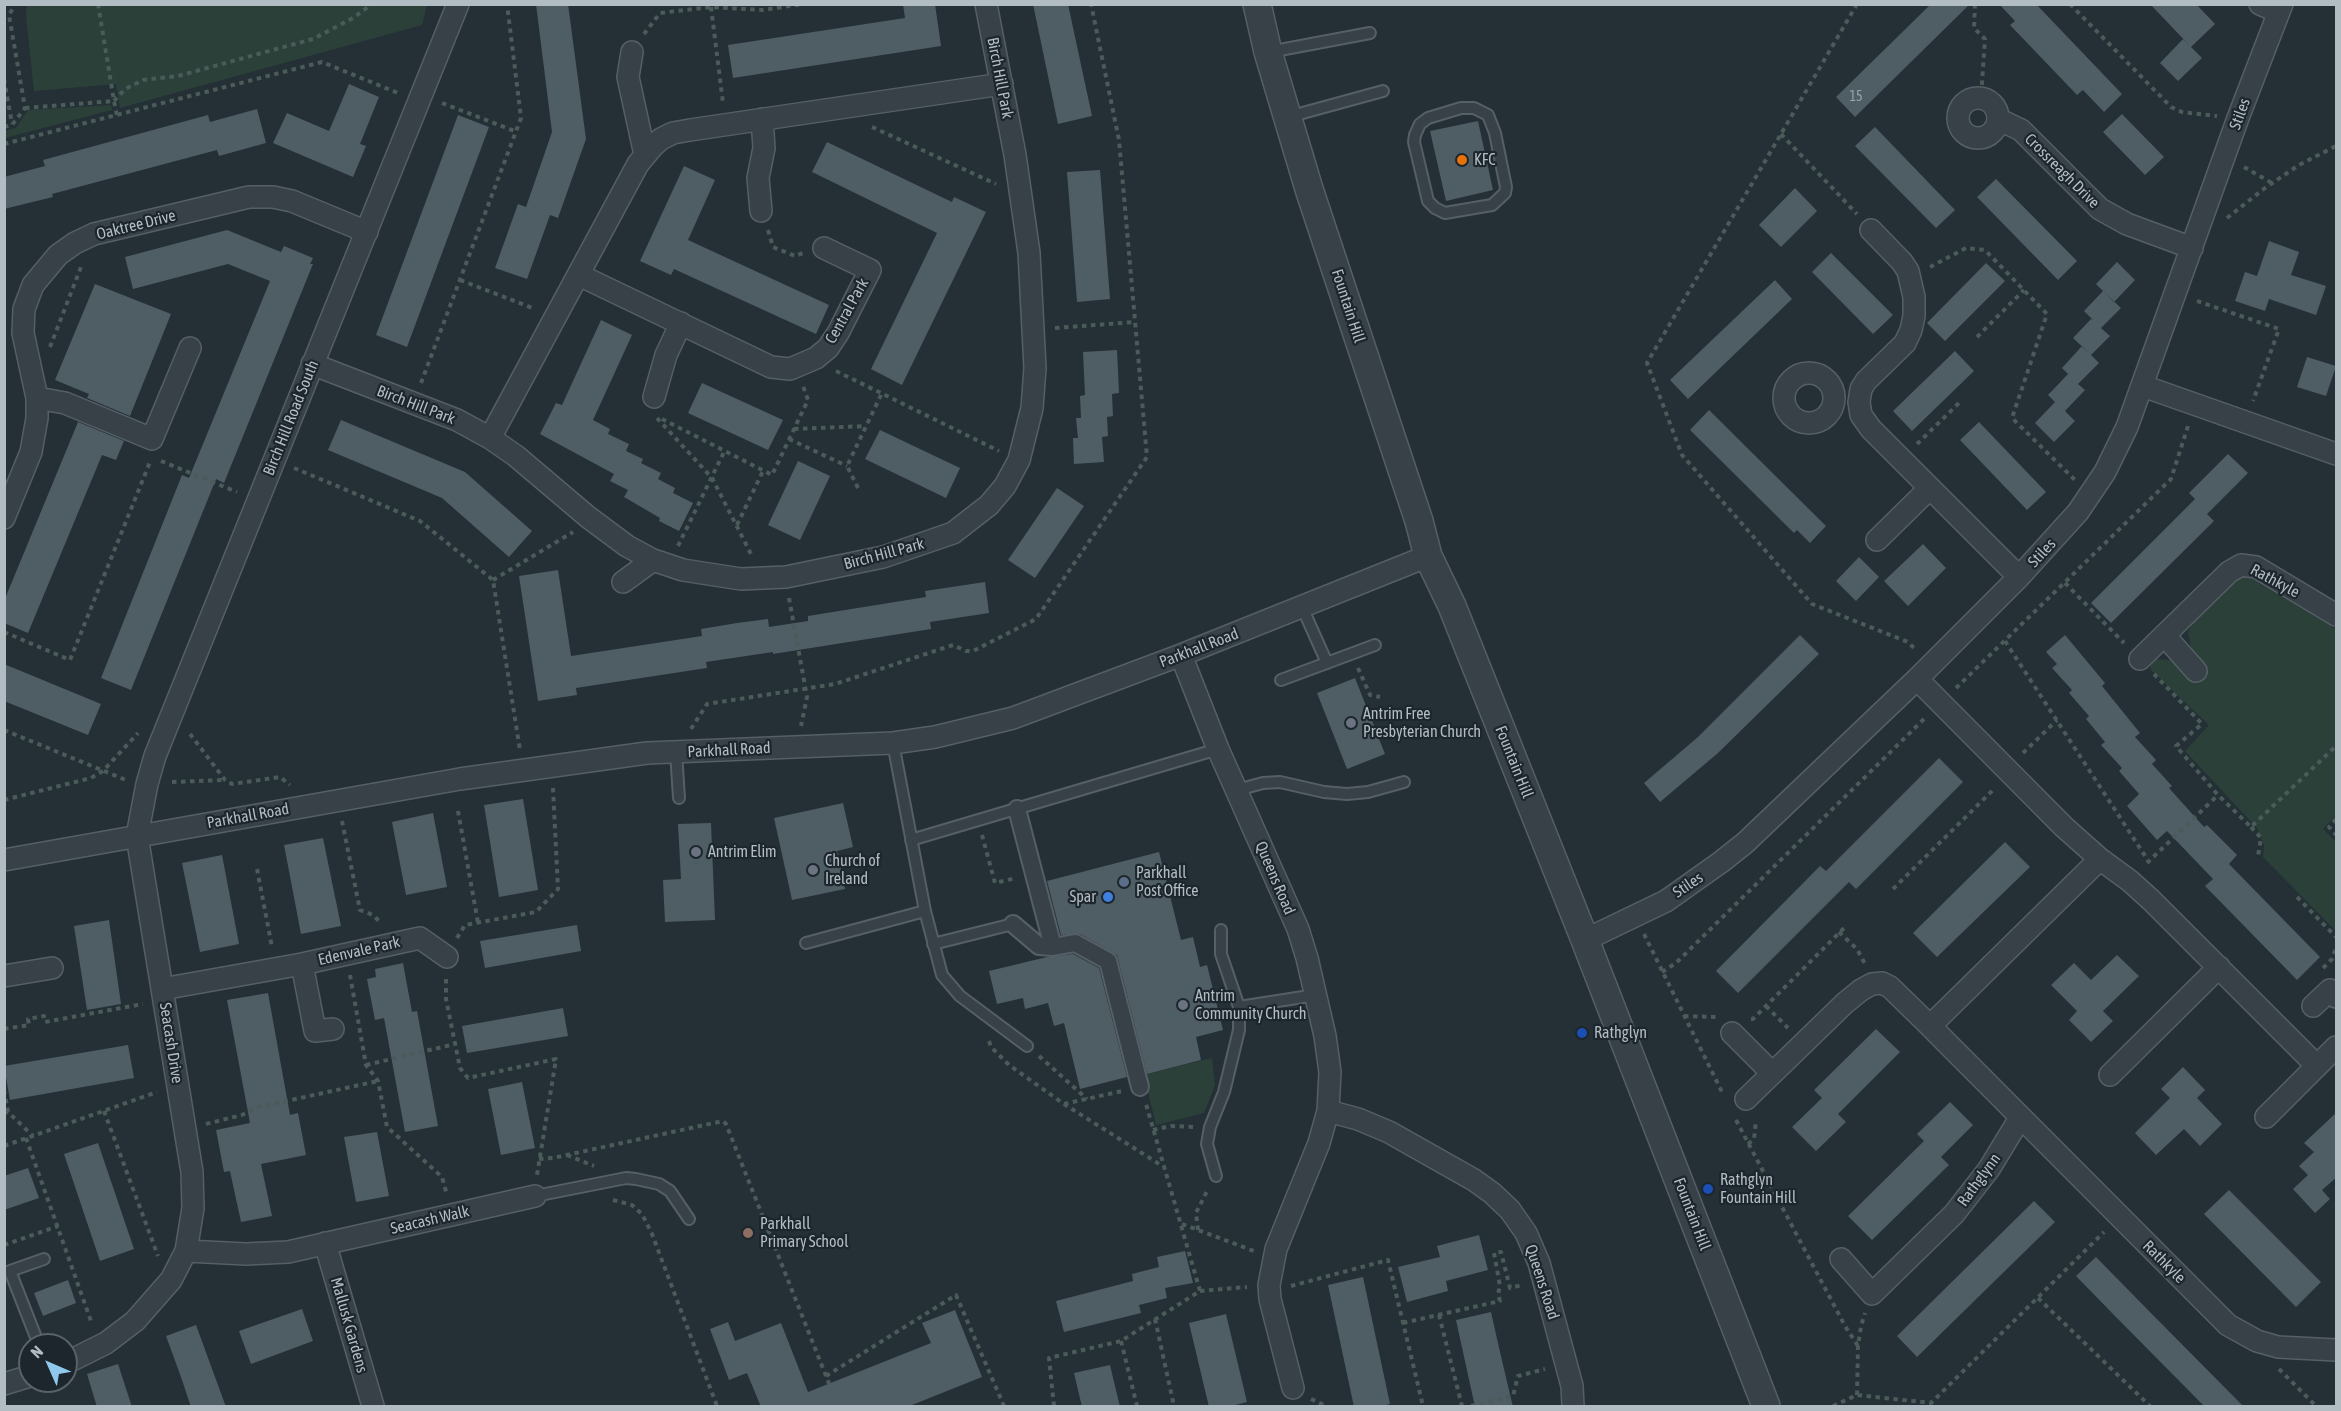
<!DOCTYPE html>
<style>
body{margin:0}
#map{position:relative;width:2341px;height:1411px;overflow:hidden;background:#243036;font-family:"Asap Condensed",sans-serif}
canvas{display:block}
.frame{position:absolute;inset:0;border:6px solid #b2bcc3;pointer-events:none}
.north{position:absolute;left:18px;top:1333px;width:60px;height:60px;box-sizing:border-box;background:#1c262c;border:2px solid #586268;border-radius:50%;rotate:315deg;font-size:16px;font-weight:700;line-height:24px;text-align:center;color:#b2bcc3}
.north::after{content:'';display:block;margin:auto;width:21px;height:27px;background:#8fc8eb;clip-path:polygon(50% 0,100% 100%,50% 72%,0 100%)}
</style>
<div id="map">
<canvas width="2341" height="1411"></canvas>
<div class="frame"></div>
<div class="north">N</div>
</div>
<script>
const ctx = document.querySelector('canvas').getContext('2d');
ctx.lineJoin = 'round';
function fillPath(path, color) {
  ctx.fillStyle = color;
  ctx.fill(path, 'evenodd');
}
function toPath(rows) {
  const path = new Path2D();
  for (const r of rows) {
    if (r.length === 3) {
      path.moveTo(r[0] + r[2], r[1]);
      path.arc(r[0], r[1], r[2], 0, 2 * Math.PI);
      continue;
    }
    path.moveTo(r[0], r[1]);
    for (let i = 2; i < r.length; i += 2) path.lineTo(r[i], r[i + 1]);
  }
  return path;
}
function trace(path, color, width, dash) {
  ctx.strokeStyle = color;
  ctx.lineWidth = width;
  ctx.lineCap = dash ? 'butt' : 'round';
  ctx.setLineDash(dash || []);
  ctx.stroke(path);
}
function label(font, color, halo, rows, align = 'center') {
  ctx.font = font + ' "Asap Condensed",sans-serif';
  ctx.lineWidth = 4.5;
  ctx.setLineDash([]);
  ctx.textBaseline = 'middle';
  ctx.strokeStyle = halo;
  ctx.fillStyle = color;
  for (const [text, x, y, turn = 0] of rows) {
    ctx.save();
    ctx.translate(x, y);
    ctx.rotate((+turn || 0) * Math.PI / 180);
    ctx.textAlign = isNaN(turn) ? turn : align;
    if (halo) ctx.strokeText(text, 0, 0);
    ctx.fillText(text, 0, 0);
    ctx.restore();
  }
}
fillPath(toPath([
 [27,5,27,4,427,5,422,25,120,108,116,84,34,91,26,16],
 [111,105,112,110,5,138,5,131,16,128,28,110],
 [2241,576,2250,578,2336,629,2336,815,2323,829,2336,842,2336,931,2263,857,2264,845,2257,828,2185,751,2209,725,2150,669,2153,659,2172,660,2190,680,2207,668,2191,647,2188,632,2195,619],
 [1212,1058,1215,1085,1204,1113,1156,1125,1144,1075]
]), '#2c403a');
fillPath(toPath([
 [536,4,568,4,586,139,558,218,550,215,527,279,495,268,518,204,526,207,552,132],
 [903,4,935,4,941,46,733,78,728,45,905,18],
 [1033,4,1068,4,1092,116,1058,124],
 [1931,4,1970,4,1855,117,1836,97],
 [1999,4,2036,4,2122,94,2104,112,2083,90,2077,95,2010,25,2015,21],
 [2150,4,2196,4,2215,24,2191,47],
 [2183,39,2202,58,2178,81,2160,63],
 [349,84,379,97,360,144,366,146,353,177,273,143,287,113,329,131],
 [257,109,266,143,219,156,217,150,52,194,53,197,4,209,4,177,45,166,43,160,208,115,210,122],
 [2122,114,2164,157,2145,175,2103,132],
 [458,115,489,127,407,347,376,335],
 [1478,121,1493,190,1446,201,1430,131],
 [1875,127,1955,210,1936,228,1855,146],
 [827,142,952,202,954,197,986,212,902,385,871,369,937,233,812,172],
 [684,166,715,180,688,240,829,305,816,334,674,269,671,275,640,261],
 [1100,170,1110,299,1077,302,1067,172],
 [1996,179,2077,261,2058,280,1977,197],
 [1795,188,1817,211,1781,247,1759,225],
 [227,230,281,252,284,246,313,258,310,264,313,264,224,483,216,479,131,690,101,678,182,475,189,478,270,281,228,264,133,289,125,257],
 [2269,241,2299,252,2291,275,2326,286,2316,315,2269,299,2265,311,2235,301,2245,272,2257,276],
 [1831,253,1893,315,1873,334,1812,272],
 [2117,262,2135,280,2114,302,2096,284],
 [1986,263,2005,281,1945,341,1927,323],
 [1775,280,1792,299,1688,399,1670,380],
 [95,284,171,314,130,416,87,398,89,394,55,380],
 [2103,291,2121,308,2101,328,2110,336,2091,355,2073,338,2091,319,2093,320,2084,311],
 [601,320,632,335,593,420,610,429,608,434,629,444,626,451,643,459,641,463,661,473,658,479,675,488,673,493,693,503,679,531,659,521,660,518,624,497,628,490,610,481,614,474,540,434,556,403,562,405],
 [2082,346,2099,363,2078,384,2085,390,2065,411,2075,421,2054,442,2035,423,2055,402,2048,395,2068,374,2072,378,2062,368],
 [1117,350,1119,393,1112,394,1113,416,1107,417,1108,436,1102,437,1104,462,1074,464,1073,438,1078,438,1076,418,1081,418,1080,396,1085,395,1083,352],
 [1955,351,1974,371,1912,431,1893,411],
 [2307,357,2336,366,2326,396,2297,387],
 [702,383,783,420,768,450,688,413],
 [1709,410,1826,526,1810,543,1797,530,1794,533,1690,430],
 [341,420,465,472,532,531,509,557,442,498,328,450],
 [78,422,124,441,116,460,102,455,28,633,4,623,4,601],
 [1979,422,2046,492,2027,510,1960,440],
 [880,430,960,468,946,498,865,459],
 [2228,454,2248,473,2207,514,2214,521,2111,623,2091,603,2195,499,2189,493],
 [798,461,830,476,800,540,768,525],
 [1057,488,1084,506,1035,578,1008,560],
 [1923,544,1946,568,1908,606,1884,581],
 [1859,557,1879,577,1856,601,1836,581],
 [558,570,571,656,702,636,701,629,737,623,768,619,769,627,808,621,808,616,926,597,925,591,985,582,989,613,930,622,931,629,773,654,773,652,706,662,707,668,576,688,577,695,538,701,519,576],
 [1800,635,1819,654,1718,753,1660,802,1644,783,1698,737],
 [2065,635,2105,683,2102,686,2140,733,2135,737,2156,760,2152,764,2172,786,2169,788,2204,827,2207,825,2237,855,2229,864,2320,957,2297,980,2205,886,2213,879,2167,831,2157,840,2127,806,2139,794,2119,771,2122,768,2101,745,2105,742,2086,719,2089,716,2069,693,2072,690,2052,668,2057,664,2046,652],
 [4,664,101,704,88,735,4,701],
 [1355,678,1385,754,1347,769,1317,693],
 [1939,758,1963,782,1856,889,1849,882,1738,993,1716,971,1820,866,1826,871],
 [523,799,538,890,499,897,484,805],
 [843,803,853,847,837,851,845,889,792,900,774,818],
 [433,813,447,887,406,895,392,822],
 [711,823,715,920,665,922,663,880,681,879,678,824],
 [323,838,341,926,301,934,284,845],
 [2005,842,2030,867,1937,957,1913,933],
 [1159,852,1181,940,1193,937,1200,967,1207,965,1223,1030,1196,1037,1201,1060,1147,1074,1117,955,1080,934,1061,935,1047,881],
 [222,855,239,944,200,952,182,863],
 [109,920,121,1004,87,1010,74,926],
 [577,925,581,951,485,968,480,941],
 [1073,954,1099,968,1127,1077,1080,1089,1064,1023,1054,1026,1048,1003,1025,1009,1023,998,997,1004,989,971,1047,957],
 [2117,955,2139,976,2103,1011,2113,1021,2091,1042,2069,1020,2077,1011,2051,985,2074,963,2091,980],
 [403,963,412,1012,417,1011,438,1126,405,1132,384,1018,375,1020,367,979,376,977,375,969],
 [268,993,290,1115,298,1113,306,1155,261,1164,272,1216,241,1222,230,1171,224,1172,216,1130,250,1123,227,1000],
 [563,1008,568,1036,467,1053,462,1026],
 [1876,1029,1900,1052,1838,1114,1846,1122,1816,1151,1792,1127,1822,1098,1814,1090],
 [128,1045,134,1078,10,1100,4,1066],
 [2183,1067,2205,1090,2197,1098,2222,1124,2200,1146,2184,1129,2156,1155,2135,1133,2170,1098,2161,1089],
 [522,1082,535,1148,501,1155,488,1089],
 [1950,1102,1973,1125,1941,1157,1949,1165,1872,1240,1848,1216,1924,1141,1917,1134],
 [2337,1112,2337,1177,2322,1190,2330,1199,2315,1213,2293,1189,2308,1175,2299,1166,2314,1152,2304,1143],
 [377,1132,389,1196,356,1202,344,1137],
 [98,1143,134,1249,100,1261,64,1154],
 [28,1168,39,1198,4,1210,4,1176],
 [2229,1190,2321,1282,2296,1307,2204,1214],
 [2034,1201,2055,1222,1917,1357,1897,1336],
 [1479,1235,1488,1270,1446,1281,1448,1291,1407,1302,1398,1267,1440,1257,1437,1246],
 [1185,1251,1193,1283,1165,1288,1167,1298,1139,1305,1141,1313,1064,1332,1056,1301,1133,1281,1132,1274,1159,1267,1157,1257],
 [2096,1257,2146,1308,2244,1407,2205,1407,2112,1313,2076,1276],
 [1363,1277,1390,1404,1378,1407,1354,1407,1328,1285],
 [68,1280,76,1303,43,1316,34,1293],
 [302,1309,313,1341,251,1364,239,1331],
 [955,1310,982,1377,907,1407,761,1407,747,1373,729,1380,710,1329,728,1322,735,1341,781,1323,808,1392,931,1343,922,1323],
 [1491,1312,1500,1352,1513,1407,1475,1407,1456,1320],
 [1226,1314,1247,1402,1228,1407,1209,1407,1189,1323],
 [196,1325,226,1407,191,1407,181,1377,166,1336],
 [118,1364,132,1407,97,1407,87,1374],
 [1110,1365,1120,1407,1082,1407,1074,1373]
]), '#4f5d65');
const service = toPath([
 [1269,52,1370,33],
 [1461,108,1474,108,1488,115,1495,133,1506,187,1505,193,1492,205,1445,213,1435,208,1428,201,1414,142,1415,135,1420,124,1428,118,1461,108],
 [1288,117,1383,91],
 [1302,607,1327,663],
 [1281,680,1375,645],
 [893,743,925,911,942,975,960,996,1027,1046],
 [676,752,679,798],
 [1237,790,1263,783,1280,782,1324,792,1347,794,1368,792,1404,782],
 [911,840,1218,749],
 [806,943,925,911],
 [933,944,1013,924],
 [1239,1007,1316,995],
 [1216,1176,1207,1144,1210,1127,1224,1092,1239,1030,1239,1007,1221,954,1221,930],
 [535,1196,626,1178,636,1179,659,1184,670,1191,689,1219],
 [39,1345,10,1271,44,1259]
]);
const pedestrian = toPath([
 [1017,809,1053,947],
 [1013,924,1039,946,1053,947,1075,943,1108,961,1140,1087]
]);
const minor = toPath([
 [2260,4,2278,12],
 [632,52,628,77,645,155],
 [1978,118,20],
 [1998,119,2021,130,2100,209,2127,224,2192,248],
 [761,211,758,178,764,148,762,119],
 [1871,230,1902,262,1908,271,1914,297,1914,316,1911,330,1905,343,1866,381,1861,389,1859,402,1861,415,1871,429,2019,577],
 [579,275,771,367,790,369,816,358,828,348,838,333,870,270,824,248],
 [312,364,457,420,490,438,516,456,588,517,627,546,653,560,683,570,741,579,786,577,883,557,953,533,989,505,1005,486,1019,460,1032,408,1035,368,1029,253,1015,155,986,4],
 [1809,398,25],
 [2143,386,2336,454],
 [654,397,666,355,681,323],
 [37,398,65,403,152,439,190,348],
 [490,438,638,164,653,146,661,139,673,133,690,130,1002,84],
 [4,518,31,452,37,418,37,398,23,333,24,309,33,285,58,255,75,243,94,234,249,197,273,197,292,201,367,232],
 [1877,540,1930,488],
 [623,582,653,560],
 [2165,636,2196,671],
 [1181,655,1218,749,1298,929,1307,958,1325,1036,1330,1072,1328,1111,1319,1143,1276,1249,1269,1285,1270,1299,1293,1388],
 [2140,659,2229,572,2241,565,2256,567,2336,615],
 [1917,679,2064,827,2100,859,1930,1026,2228,1325,2257,1341,2278,1347,2336,1350],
 [2100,859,2130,881,2151,900,2317,1066],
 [4,860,460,779,647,753,893,743,935,737,1013,718,1181,655,1428,556],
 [1585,940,1666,901,1721,862,1745,843,1917,679,2019,577,2078,512,2105,472,2127,427,2238,118,2282,4],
 [302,964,315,1031,333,1029],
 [4,976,52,968],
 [162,989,302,964,420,938,447,957],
 [2313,1006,2330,990,2336,997],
 [1732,1033,1772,1073],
 [2110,1075,2219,967],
 [1746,1099,1845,1003,1861,990,1872,984,1882,983,1890,987,1930,1026],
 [1328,1111,1358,1119,1389,1132,1474,1180,1492,1193,1510,1210,1526,1233,1539,1263,1572,1386,1573,1406],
 [2266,1117,2336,1047],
 [325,1243,373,1406],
 [186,1251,246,1254,288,1252,535,1196],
 [1841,1259,1872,1294,1954,1214,1989,1169,2020,1118],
 [66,1363,106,1343,135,1321,171,1280,186,1251,193,1208,192,1172,137,836,147,784,155,756,178,699,458,4],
 [4,1384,30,1376]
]);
const tertiary = toPath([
 [1257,4,1268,52,1309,189,1419,521,1428,556,1452,606,1585,940,1766,1406]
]);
trace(service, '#555f65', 14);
trace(pedestrian, '#555f65', 20);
trace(minor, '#555f65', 24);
trace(tertiary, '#555f65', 30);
trace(toPath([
 [98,4,114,101],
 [1857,4,1647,363,1682,455,1812,604,1908,642,1916,650],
 [1975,4,1974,28,1985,39,1981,97],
 [2070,4,2171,107,2182,112,2217,116],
 [711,7,723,103],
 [644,34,660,13,711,7,763,10,803,4],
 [4,79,12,124],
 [114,101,125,89,143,80,178,76,313,39,353,18,372,4],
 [442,103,517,132],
 [25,108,114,101,117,116],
 [4,127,12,125,25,108,9,15,13,8,13,4],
 [872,127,996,184],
 [1781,134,1857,214],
 [4,144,322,62,398,93],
 [2244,167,2272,183],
 [2227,218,2265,188,2299,165,2336,146],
 [768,230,773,247,795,256,803,253],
 [1930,267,1966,248,1985,250,2047,314,2012,418,2075,480],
 [460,280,535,309],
 [2197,301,2279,329,2253,401],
 [1055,328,1135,322],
 [1977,337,2024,290],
 [50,347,81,267],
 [836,371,999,451],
 [421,383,521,118,507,4],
 [657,418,712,478,752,556],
 [662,419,772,475,808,400,803,386],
 [794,429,866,426],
 [789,439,847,466],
 [1917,444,1959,403],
 [161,461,237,492],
 [294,468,420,521,493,580,520,750],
 [858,488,847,466,881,395],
 [737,525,763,471],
 [678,546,724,452],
 [493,580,573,532],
 [2065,583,2124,643],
 [789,598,807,697,801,726],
 [4,632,70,660,150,462],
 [2005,641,2149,862],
 [1358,668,1370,695,1380,697],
 [2154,674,2202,724,2176,746,2218,795,2251,827,2336,746],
 [1956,688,2171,479,2188,426],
 [691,729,707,704,835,684,953,645,966,651,973,651,1036,619,1147,457,1119,140,1091,4],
 [4,730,126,780],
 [190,734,225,780,232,784,280,777,290,785],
 [2023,753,2057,720],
 [172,782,224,780],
 [4,800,91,778,103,771,138,733],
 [458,811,478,923],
 [2336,819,2329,827,2336,835],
 [342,821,360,910,373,915,381,923],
 [2251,827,2261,838,2258,856],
 [982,835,995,883,1016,878],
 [2147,863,2218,795],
 [257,869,272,947],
 [1893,889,1995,788],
 [2297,897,2336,937],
 [1839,932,1857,949,1865,964],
 [1644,934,1723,1094],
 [457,938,465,925,536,912,558,889,553,788],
 [2323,968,2332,959,2336,948],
 [1662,972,1676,963,1925,718],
 [350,975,366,1065,378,1081,387,1127,442,1177,447,1195],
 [446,979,446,999,460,1068,468,1078,556,1059,537,1175],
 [1766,1006,1788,1028],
 [1684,1016,1716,1017],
 [1751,1019,1753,1019,1845,927],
 [4,1029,29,1025,28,1019,44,1016,45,1022,143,1004],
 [989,1041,991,1047,1009,1065,1064,1104,1164,1167],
 [1039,1056,1087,1099],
 [366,1065,455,1044],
 [4,1090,8,1112],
 [1064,1104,1122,1091],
 [104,1111,158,1256],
 [4,1113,8,1112,33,1136],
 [1736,1120,1845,1326,1858,1346],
 [206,1124,242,1115,259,1107,378,1081],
 [1153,1130,1171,1126,1194,1127],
 [26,1138,92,1324],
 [1748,1144,1754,1139,1756,1120],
 [4,1146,157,1092],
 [567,1155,594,1166],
 [539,1159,553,1158,723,1121,726,1124,830,1386],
 [613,1200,632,1205,642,1214,652,1234,717,1406],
 [1182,1224,1254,1251],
 [1198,1230,1196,1213,1208,1189],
 [4,1245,58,1226],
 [1291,1286,1388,1260,1423,1406],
 [1200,1291,1247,1287],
 [2038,1298,2150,1406],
 [1439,1315,1462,1406],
 [1155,1319,1174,1406],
 [1403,1323,1500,1301,1498,1294,1500,1286,1494,1253,1501,1252,1510,1288,1522,1285],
 [1121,1341,1137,1406],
 [2279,1369,2316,1406],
 [826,1376,956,1295,1004,1406],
 [1857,1395,1858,1346,1861,1326,1865,1313],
 [1311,1399,1326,1406],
 [1054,1406,1049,1358,1121,1341,1200,1291,1146,1104],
 [1471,1406,1513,1396,1518,1376,1545,1369],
 [1833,1406,1857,1395,1931,1403,2104,1232]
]), '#4a5b59', 4, [4.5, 4.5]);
trace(service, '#374147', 10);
trace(pedestrian, '#374147', 16);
trace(minor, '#374147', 21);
trace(tertiary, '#374147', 27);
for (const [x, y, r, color] of [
 [1462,160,6,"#e8710a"],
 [1351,723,6,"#6b7280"],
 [696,852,6,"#6b7280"],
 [813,870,6,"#6b7280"],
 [1124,882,6,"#5c6f8a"],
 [1108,897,6,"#3f7fe0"],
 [1183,1005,6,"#6b7280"],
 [1582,1033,6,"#1a4fb4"],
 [1708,1189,6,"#1a4fb4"],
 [748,1233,6,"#8d6e63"]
]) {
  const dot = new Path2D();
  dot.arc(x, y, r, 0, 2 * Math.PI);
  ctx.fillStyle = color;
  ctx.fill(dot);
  trace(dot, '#1c262c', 2);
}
label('14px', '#99a4ac', null, [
 ["15",1856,97]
]);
label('16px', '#b2bcc3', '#1c262c', [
 ["Birch Hill Park",1000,78,79],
 ["Stiles",2240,114,-70],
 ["Crossreagh Drive",2062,171,45],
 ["Oaktree Drive",136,225,-14],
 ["Fountain Hill",1348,306,72],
 ["Central Park",847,311,-61],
 ["Birch Hill Park",416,405,21],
 ["Birch Hill Road South",291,418,-68],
 ["Stiles",2042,553,-47],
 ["Birch Hill Park",884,554,-15],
 ["Rathkyle",2275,581,28],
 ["Parkhall Road",1199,648,-21],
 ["Parkhall Road",729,750,-3],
 ["Fountain Hill",1514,762,68],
 ["Parkhall Road",248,816,-10],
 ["Queens Road",1275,878,67],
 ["Stiles",1688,885,-34],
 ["Edenvale Park",359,951,-13],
 ["Seacash Drive",171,1043,81],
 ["Rathglynn",1979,1180,-54],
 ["Fountain Hill",1692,1214,69],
 ["Seacash Walk",430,1220,-13],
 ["Rathkyle",2164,1262,45],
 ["Queens Road",1542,1282,72],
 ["Mallusk Gardens",349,1325,74]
]);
label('16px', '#b2bcc3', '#1c262c', [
 ["KFC",1474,160],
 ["Antrim Free",1363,714],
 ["Presbyterian Church",1363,732],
 ["Antrim Elim",708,852],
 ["Church of",825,861],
 ["Ireland",825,879],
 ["Parkhall",1136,873],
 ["Post Office",1136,891],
 ["Spar",1096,897,"right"],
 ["Antrim",1195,996],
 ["Community Church",1195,1014],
 ["Rathglyn",1594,1033],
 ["Rathglyn",1720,1180],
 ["Fountain Hill",1720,1198],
 ["Parkhall",760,1224],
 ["Primary School",760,1242]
], 'left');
</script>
